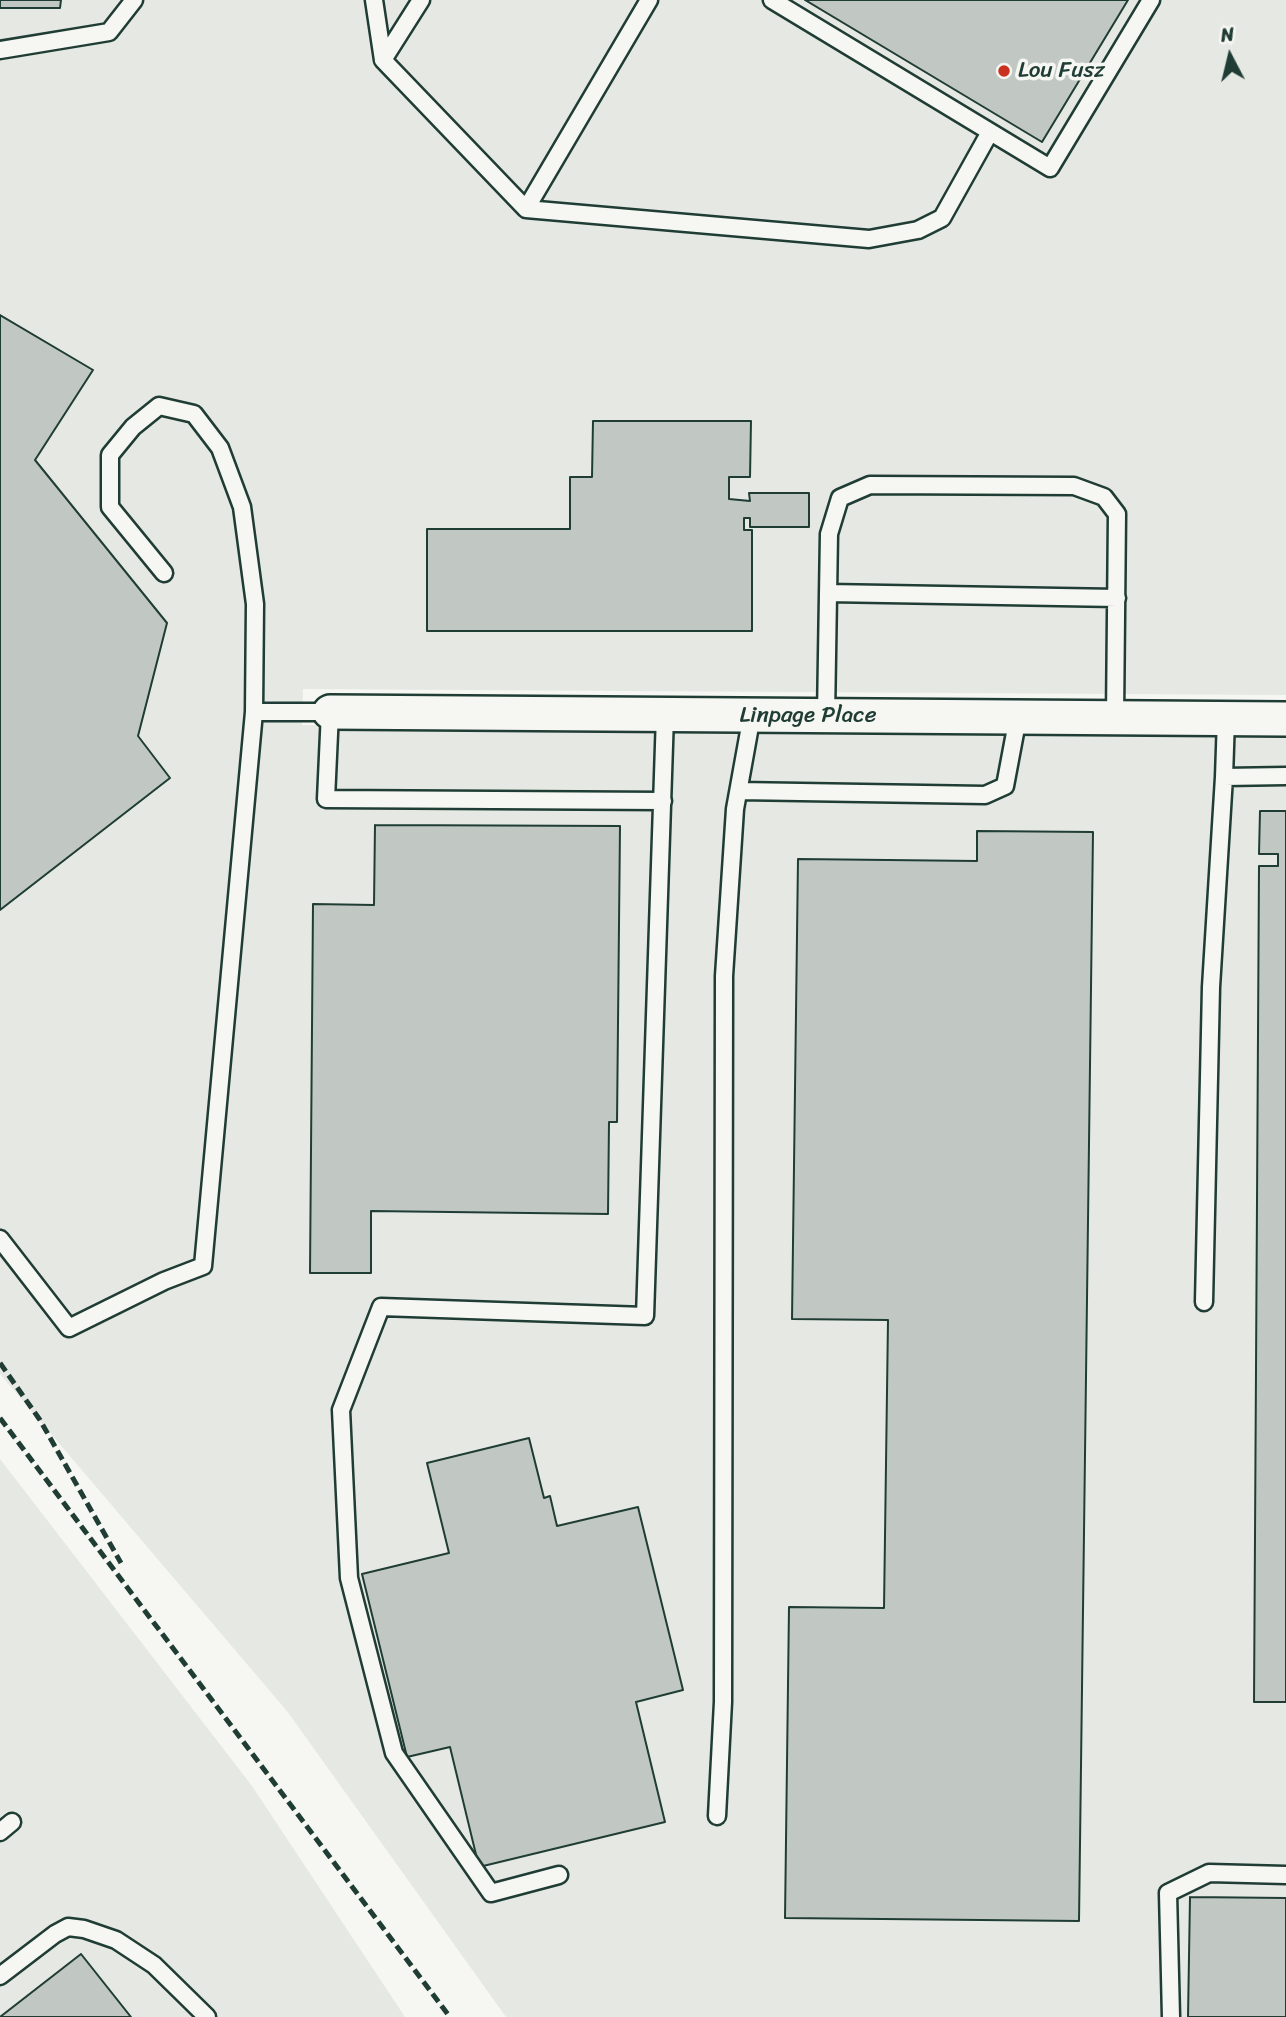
<!DOCTYPE html>
<style>
body{margin:0}
#map{position:relative;width:1286px;height:2017px;overflow:hidden;background:#f6f6f2;font-family:Sriracha,sans-serif}
canvas{display:block}
.north{position:absolute;left:1195px;top:21px;width:70px;height:70px;-webkit-text-stroke:5px #f6f6f2;paint-order:stroke;rotate:353deg;font-size:19px;font-weight:700;line-height:28px;text-align:center;color:#1f3d34}
.north::after{content:'';display:block;margin:auto;width:24px;height:32px;background:#1f3d34;clip-path:polygon(50% 0,100% 100%,50% 72%,0 100%)}
</style>
<div id="map">
<canvas width="1286" height="2017"></canvas>
<div class="north">N</div>
</div>
<script>
const ctx = document.querySelector('canvas').getContext('2d');
ctx.lineJoin = 'round';
function fillPath(path, color) {
  ctx.fillStyle = color;
  ctx.fill(path, 'evenodd');
}
function toPath(rows) {
  const path = new Path2D();
  for (const r of rows) {
    path.moveTo(r[0], r[1]);
    for (let i = 2; i < r.length; i += 2) path.lineTo(r[i], r[i + 1]);
  }
  return path;
}
function trace(path, color, width, dash) {
  ctx.strokeStyle = color;
  ctx.lineWidth = width;
  ctx.lineCap = dash ? 'butt' : 'round';
  ctx.setLineDash(dash || []);
  ctx.stroke(path);
}
function label(font, color, halo, rows, align = 'center') {
  ctx.font = font + ' Sriracha,sans-serif';
  ctx.lineWidth = 7;
  ctx.setLineDash([]);
  ctx.textBaseline = 'middle';
  ctx.strokeStyle = halo;
  ctx.fillStyle = color;
  for (const [text, x, y, turn = 0] of rows) {
    ctx.save();
    ctx.translate(x, y);
    ctx.rotate((+turn || 0) * Math.PI / 180);
    ctx.textAlign = isNaN(turn) ? turn : align;
    if (halo) ctx.strokeText(text, 0, 0);
    ctx.fillText(text, 0, 0);
    ctx.restore();
  }
}
fillPath(toPath([
 [0,0,1286,0,1286,695,303,689,302,725,1286,735,1286,2017,506,2017,287,1711,0,1374],
 [0,1459,252,1786,405,2017,0,2017]
]), '#e6e8e4');
const building = toPath([
 [0,0,61,0,60,8,0,8,0,0],
 [805,0,1128,0,1042,142,805,0],
 [0,315,93,370,35,460,167,623,138,736,170,778,0,910,0,315],
 [593,421,751,421,750,477,729,477,729,499,750,501,749,493,809,493,809,527,750,527,750,518,744,518,744,530,752,530,752,631,427,631,427,529,570,529,570,477,592,477,593,421],
 [1260,811,1286,811,1286,1702,1254,1702,1259,866,1278,866,1278,854,1259,854,1260,811],
 [375,825,620,826,617,1122,609,1122,608,1214,371,1211,371,1273,310,1273,313,904,374,905,375,825],
 [977,831,1093,832,1079,1921,785,1918,789,1607,884,1608,888,1320,792,1319,798,859,977,861,977,831],
 [529,1438,544,1498,550,1496,557,1526,638,1507,683,1690,636,1702,665,1822,479,1867,450,1747,407,1757,362,1574,449,1553,427,1463,529,1438],
 [1190,1897,1286,1898,1286,2017,1188,2017,1190,1897],
 [81,1954,131,2017,0,2017,81,1954]
]);
fillPath(building, '#c1c8c3');
trace(building, '#1f3d34', 2);
const service = toPath([
 [374,0,383,60],
 [421,0,383,60,526,209,649,0],
 [772,0,1050,168,1151,0],
 [0,50,109,32,134,0],
 [526,209,869,239,918,230,942,218,990,132],
 [164,573,110,507,110,455,133,427,159,406,194,414,220,448,242,507,255,604,254,712],
 [828,593,1117,598],
 [826,716,829,534,840,498,870,485,1074,486,1104,497,1117,514,1115,717],
 [1226,718,1224,777,1286,776],
 [739,791,985,795,1005,786,1018,717],
 [0,1239,69,1328,164,1281,203,1266,254,712,330,712,326,799,663,801],
 [1204,1302,1211,987,1224,777],
 [717,1816,723,1702,724,976,735,809,752,715],
 [0,1832,12,1822],
 [559,1875,491,1893,394,1753,349,1578,341,1410,381,1307,645,1316,665,715],
 [0,1976,55,1934,68,1927,84,1929,116,1940,154,1965,207,2017],
 [1171,2017,1168,1893,1209,1873,1286,1875]
]);
const minor = toPath([
 [330,712,1286,719]
]);
trace(service, '#1f3d34', 21);
trace(minor, '#1f3d34', 38);
trace(service, '#f6f6f2', 16);
trace(minor, '#f6f6f2', 33);
trace(toPath([
 [0,1363,40,1420,121,1563],
 [0,1418,450,2017]
]), '#1f3d34', 5, [10, 5]);
for (const [x, y, r, color] of [
 [1004,71,7,"#c8321e"]
]) {
  const dot = new Path2D();
  dot.arc(x, y, r, 0, 2 * Math.PI);
  ctx.fillStyle = color;
  ctx.fill(dot);
  trace(dot, '#f6f6f2', 2.5);
}
label('23px', '#1f3d34', '#f6f6f2', [
 ["Lou Fusz",1018,71]
], 'left');
label('23px', '#1f3d34', '#f6f6f2', [
 ["Linpage Place",808,716]
]);
</script>
